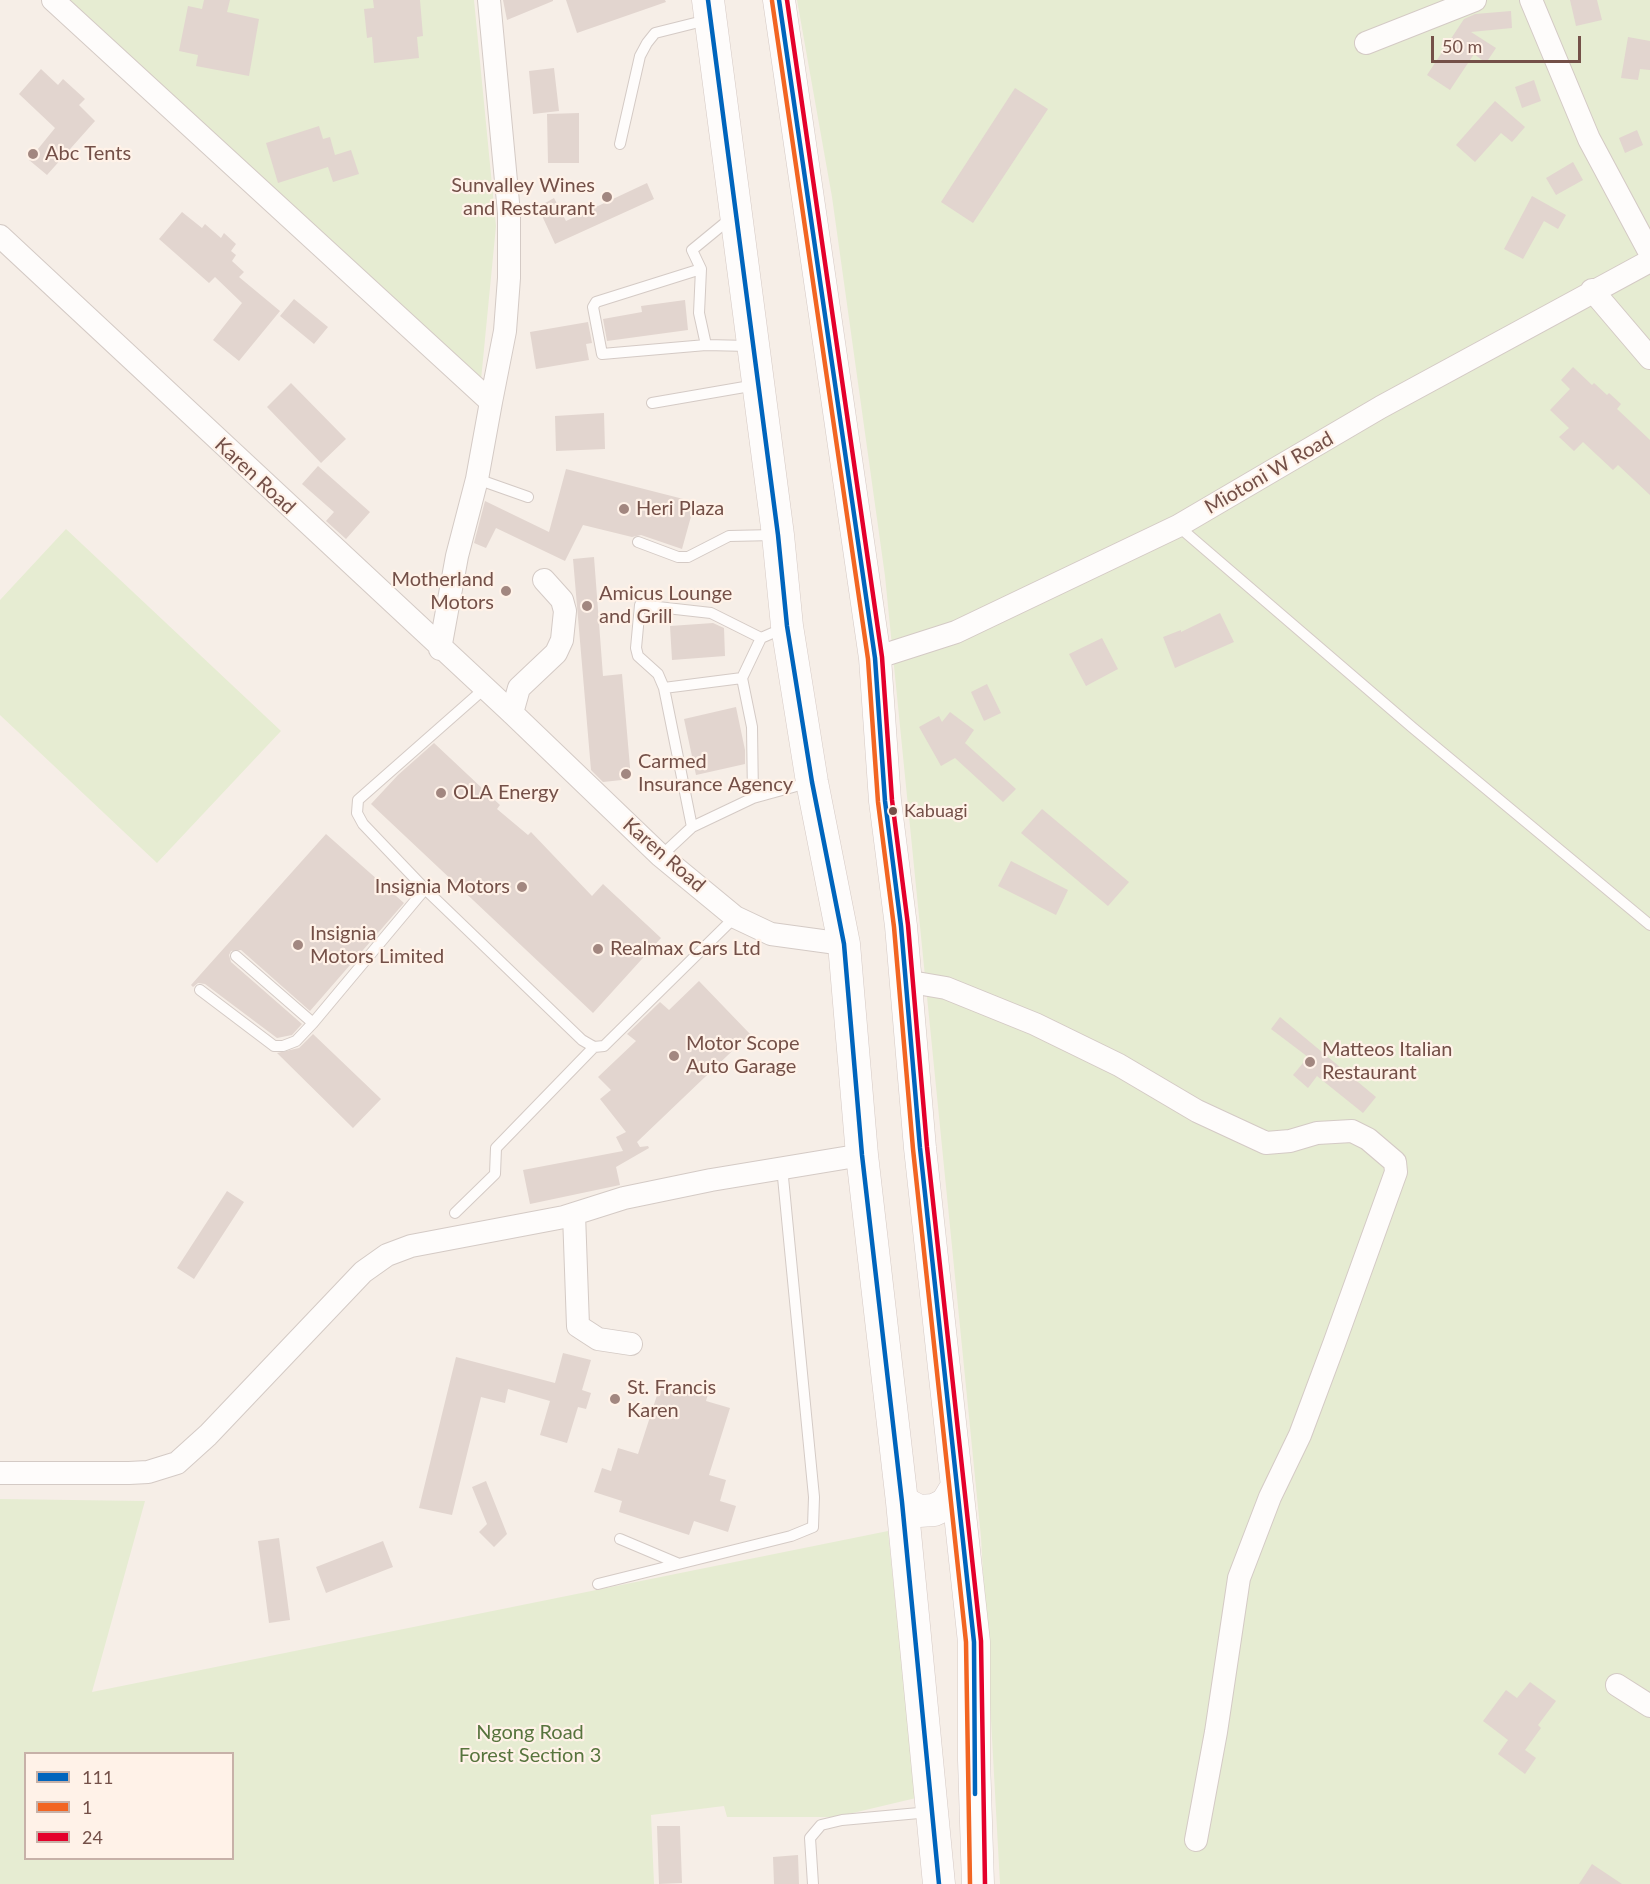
<!DOCTYPE html>
<style>
body{margin:0}
#map{position:relative;width:1650px;height:1884px;overflow:hidden;background:#f6eee7;font-family:Lato,sans-serif}
canvas{display:block}
.legend{position:absolute;left:24px;top:1752px;width:210px;height:108px;box-sizing:border-box;background:#fff2e8;border:2px solid #c7b1a8;margin:0;padding:8px 10px;list-style:none;font-size:18px;color:#745048}
.legend li{display:flex;align-items:center;gap:12px;height:30px}
.legend b{width:30px;border:2px solid #c7b1a8}
.scale{position:absolute;left:1431px;top:36px;width:150px;height:27px;box-sizing:border-box;border:3px solid #745048;border-top:0;padding-left:8px;font-size:18px;line-height:21px;white-space:nowrap;color:#745048;-webkit-text-stroke:4px #fff2e8;paint-order:stroke}
</style>
<div id="map">
<canvas width="1650" height="1884"></canvas>
<ul class="legend">
<li><b style="height:8px;background:#0065bd"></b>111</li>
<li><b style="height:8px;background:#f26522"></b>1</li>
<li><b style="height:8px;background:#e4002b"></b>24</li>
</ul>
<div class="scale">50 m</div>
</div>
<script>
const ctx = document.querySelector('canvas').getContext('2d');
ctx.lineJoin = 'round';
function fillPath(path, color) {
  ctx.fillStyle = color;
  ctx.fill(path, 'evenodd');
}
function toPath(rows) {
  const path = new Path2D();
  for (const r of rows) {
    path.moveTo(r[0], r[1]);
    for (let i = 2; i < r.length; i += 2) path.lineTo(r[i], r[i + 1]);
  }
  return path;
}
function trace(path, color, width, dash) {
  ctx.strokeStyle = color;
  ctx.lineWidth = width;
  ctx.lineCap = dash ? 'butt' : 'round';
  ctx.setLineDash(dash || []);
  ctx.stroke(path);
}
function label(font, color, halo, rows, align = 'center') {
  ctx.font = font + ' Lato,sans-serif';
  ctx.lineWidth = 4.5;
  ctx.setLineDash([]);
  ctx.textBaseline = 'middle';
  ctx.strokeStyle = halo;
  ctx.fillStyle = color;
  for (const [text, x, y, turn = 0] of rows) {
    ctx.save();
    ctx.translate(x, y);
    ctx.rotate((+turn || 0) * Math.PI / 180);
    ctx.textAlign = isNaN(turn) ? turn : align;
    if (halo) ctx.strokeText(text, 0, 0);
    ctx.fillText(text, 0, 0);
    ctx.restore();
  }
}
fillPath(toPath([
 [68,0,474,0,496,226,481,380],
 [797,0,1650,0,1650,1884,1000,1884,981,1537,885,576,832,197],
 [66,529,281,731,157,863,0,715,0,600],
 [0,1499,145,1501,92,1692,888,1531,916,1798,836,1817,727,1817,724,1806,651,1815,654,1884,0,1884],
 [26,1754,232,1754,232,1858,26,1858]
]), '#e6ecd2');
fillPath(toPath([
 [204,0,230,0,227,12,259,19,249,76,196,66,198,55,179,51,188,6,202,9],
 [373,0,420,0,423,36,417,37,419,58,374,63,372,37,367,38,364,9,374,8],
 [503,0,553,0,553,1,507,20],
 [566,0,665,0,666,2,577,33],
 [1570,0,1597,0,1602,20,1576,26],
 [1511,11,1512,28,1471,32,1496,48,1486,63,1474,54,1450,90,1427,75,1464,19,1475,14],
 [1628,37,1650,41,1650,70,1640,69,1638,80,1621,78],
 [554,68,559,111,533,114,529,71],
 [41,69,58,85,63,79,85,99,79,105,95,121,47,175,29,160,55,128,19,94],
 [1534,80,1541,101,1522,108,1515,87],
 [1015,88,1048,109,973,223,941,202],
 [1495,101,1525,127,1512,142,1501,133,1475,162,1456,145],
 [579,113,579,163,548,163,547,114],
 [319,126,323,139,330,137,335,155,351,150,359,174,333,182,328,167,278,183,266,143],
 [1637,130,1643,145,1625,153,1619,138],
 [1573,162,1583,180,1556,195,1546,178],
 [647,183,654,199,555,244,538,207,554,198,566,221],
 [1532,196,1566,215,1558,229,1544,221,1523,259,1504,249],
 [182,212,202,228,205,224,221,238,224,233,236,244,231,251,236,255,232,261,244,272,239,277,280,311,239,361,213,340,242,303,215,277,209,283,159,239],
 [294,299,328,327,314,344,280,316],
 [685,300,688,330,607,341,603,319,642,312,641,306],
 [588,322,592,343,586,344,589,360,536,369,530,332],
 [1573,367,1592,385,1594,383,1607,395,1609,393,1621,404,1617,409,1650,440,1650,495,1618,465,1613,470,1583,442,1574,451,1559,437,1569,428,1550,410,1570,389,1561,380],
 [291,383,346,439,321,463,267,407],
 [604,413,605,449,556,451,555,416],
 [318,466,370,512,346,539,326,521,334,512,302,484],
 [566,469,695,502,682,549,641,535,632,537,583,525,565,561,496,528,486,548,474,543,485,501,549,532],
 [594,557,603,676,622,674,631,779,603,782,591,770,573,559],
 [1220,613,1234,642,1175,668,1163,637,1181,630,1181,632],
 [713,623,724,628,725,656,672,660,670,626],
 [1102,638,1118,669,1086,686,1069,654],
 [987,684,1001,713,984,721,971,692],
 [736,707,745,750,745,764,696,775,684,719],
 [950,712,974,730,965,743,1016,789,1003,802,955,758,941,766,919,727,939,716,942,722],
 [434,743,500,805,497,809,528,835,531,832,592,896,603,884,661,938,593,1013,371,804,398,775],
 [1042,809,1129,882,1108,906,1021,833],
 [326,834,404,903,310,1011,241,950,231,951,229,955,231,962,302,1024,292,1035,277,1038,205,984,198,983,193,987,191,985],
 [1011,861,1068,890,1056,915,998,886],
 [699,981,750,1034,637,1142,640,1147,648,1146,649,1148,616,1167,620,1185,530,1204,523,1170,623,1151,616,1137,626,1132,600,1099,611,1090,598,1077,636,1041,627,1034,660,1002,669,1010],
 [1280,1017,1376,1097,1363,1113,1317,1076,1308,1088,1293,1075,1308,1057,1271,1029],
 [313,1034,381,1099,353,1128,277,1053,299,1048],
 [227,1191,244,1202,194,1279,177,1268],
 [563,1353,591,1360,582,1390,591,1393,586,1409,578,1407,567,1443,540,1435,550,1401,508,1389,505,1403,481,1397,452,1515,419,1508,456,1357,555,1383],
 [678,1385,708,1394,706,1401,730,1408,709,1475,726,1480,720,1501,736,1506,728,1532,694,1521,689,1535,619,1512,622,1501,594,1492,602,1468,611,1471,618,1448,638,1454,660,1386,676,1391],
 [486,1481,507,1534,494,1547,479,1532,487,1524,472,1487],
 [279,1538,290,1620,269,1623,258,1541],
 [383,1541,393,1567,326,1593,316,1567],
 [1530,1682,1556,1701,1538,1725,1541,1728,1525,1750,1536,1758,1525,1774,1498,1754,1508,1740,1483,1721,1506,1690,1517,1698],
 [657,1826,680,1826,682,1883,659,1884],
 [798,1855,799,1884,774,1884,773,1857],
 [1592,1864,1622,1884,1579,1884]
]), '#e2d5cf');
const service = toPath([
 [620,144,640,56,647,43,655,33,707,20],
 [731,218,692,250,701,269,699,313,706,345,749,346],
 [701,269,596,302,593,307,602,354,706,345],
 [652,403,756,385],
 [477,479,528,497],
 [1178,526,1413,728,1650,925],
 [638,542,678,557,688,557,729,536,775,535],
 [784,628,761,638,742,678,752,727,753,798,811,782],
 [664,688,742,678],
 [484,689,358,800,357,813,363,824,425,889,582,1040,594,1047,604,1046,735,917],
 [692,827,664,688,658,674,638,656,636,648,640,605,711,613,761,638],
 [661,856,692,827,753,798],
 [236,956,313,1023,425,889],
 [200,990,274,1046,283,1046,296,1041,313,1023],
 [455,1213,495,1174,496,1148,594,1047],
 [620,1539,677,1563],
 [598,1584,791,1536,813,1527,814,1497,782,1167],
 [813,1884,810,1838,821,1825,842,1820,930,1812]
]);
const minor = toPath([
 [53,0,491,402,477,479,457,556,440,649],
 [489,0,509,213,509,278,505,331,491,402],
 [1531,0,1589,139,1650,253],
 [1366,43,1475,0],
 [0,236,512,713,661,856,735,917,771,934,844,944],
 [1592,290,1650,358],
 [875,658,956,632,1178,526,1381,407,1650,261],
 [512,713,519,688,556,653,562,640,565,611,562,600,544,580],
 [905,981,946,988,1035,1024,1119,1065,1197,1111,1266,1143,1290,1141,1317,1133,1352,1131,1368,1139,1395,1162,1396,1172,1334,1344,1300,1435,1270,1497,1239,1578,1216,1732,1196,1840],
 [574,1214,578,1326,598,1339,631,1344],
 [0,1473,129,1473,148,1472,177,1463,208,1435,363,1272,387,1255,411,1246,564,1217,624,1198,711,1180,862,1155],
 [1617,1685,1650,1706]
]);
const secondary = toPath([
 [708,0,778,535,787,626,812,782,844,944,862,1155,902,1502,939,1884],
 [779,0,875,658,885,801,901,926,920,1148,974,1642,974,1760,978,1884],
 [902,1502,919,1511,934,1510,946,1504,957,1486]
]);
trace(service, '#d4cac5', 12);
trace(minor, '#d4cac5', 24);
trace(secondary, '#d5c9c4', 33);
trace(service, '#fefcfb', 10);
trace(minor, '#fefcfb', 22);
trace(secondary, '#fefcfb', 32);
trace(toPath([
 [708,0,778,535,787,626,812,782,844,944,862,1155,902,1502,939,1884],
 [779,0,875,658,885,801,901,926,920,1148,974,1642,975,1794]
]), '#0065bd', 4.5);
trace(toPath([
 [772,1,868,659,878,802,894,927,913,1149,966,1642,970,1884]
]), '#f26522', 4.5);
trace(toPath([
 [787,0,882,657,892,800,908,925,927,1147,981,1641,985,1884]
]), '#e4002b', 4.5);
for (const [x, y, r, color] of [
 [33,154,6,"#a28780"],
 [607,197,6,"#a28780"],
 [624,509,6,"#a28780"],
 [506,591,6,"#a28780"],
 [587,606,6,"#a28780"],
 [626,774,6,"#a28780"],
 [441,793,6,"#a28780"],
 [893,811,5,"#745048"],
 [522,887,6,"#a28780"],
 [298,945,6,"#a28780"],
 [598,949,6,"#a28780"],
 [674,1056,6,"#a28780"],
 [1310,1062,6,"#a28780"],
 [615,1399,6,"#a28780"]
]) {
  const dot = new Path2D();
  dot.arc(x, y, r, 0, 2 * Math.PI);
  ctx.fillStyle = color;
  ctx.fill(dot);
  trace(dot, '#fff2e8', 2);
}
label('18px', '#745048', '#fff2e8', [
 ["Kabuagi",904,811]
], 'left');
label('20px', '#745048', '#fff2e8', [
 ["Abc Tents",45,154],
 ["Sunvalley Wines",595,186,"right"],
 ["and Restaurant",595,209,"right"],
 ["Heri Plaza",636,509],
 ["Motherland",494,580,"right"],
 ["Motors",494,603,"right"],
 ["Amicus Lounge",599,594],
 ["and Grill",599,617],
 ["Carmed",638,762],
 ["Insurance Agency",638,785],
 ["OLA Energy",453,793],
 ["Insignia Motors",510,887,"right"],
 ["Insignia",310,934],
 ["Motors Limited",310,957],
 ["Realmax Cars Ltd",610,949],
 ["Motor Scope",686,1044],
 ["Auto Garage",686,1067],
 ["Matteos Italian",1322,1050],
 ["Restaurant",1322,1073],
 ["St. Francis",627,1388],
 ["Karen",627,1411]
], 'left');
label('20px', '#745048', '#fff2e8', [
 ["Miotoni W Road",1269,473,-30],
 ["Karen Road",255,476,43],
 ["Karen Road",664,855,41]
]);
label('20px', '#57743d', '#fff2e8', [
 ["Ngong Road",530,1733],
 ["Forest Section 3",530,1756]
]);
</script>
